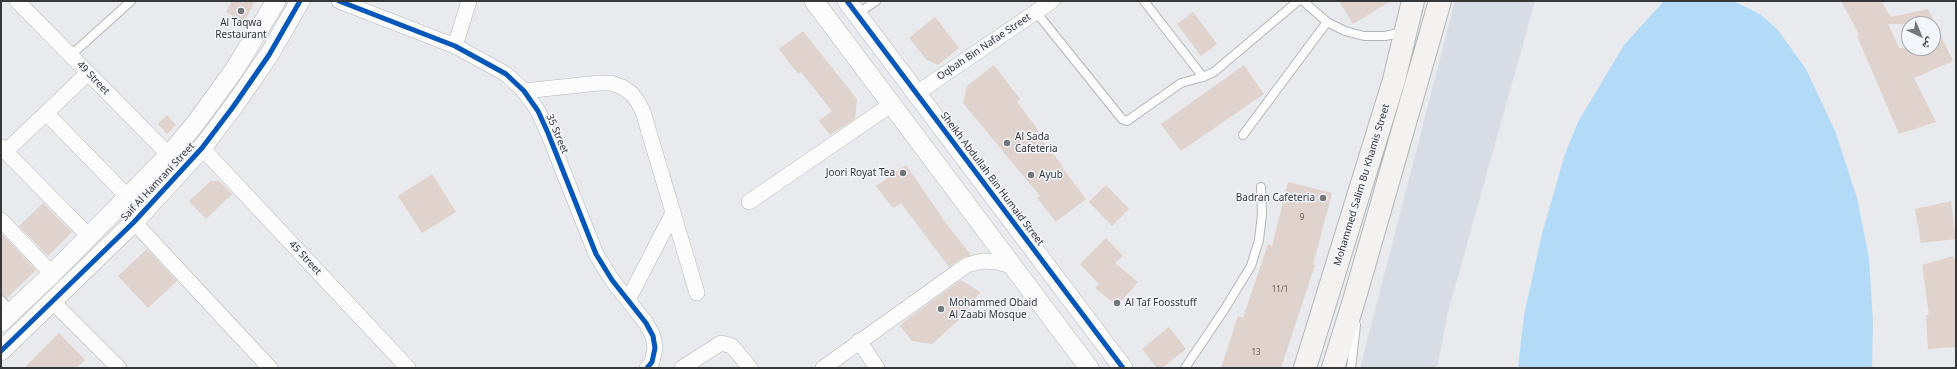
<!DOCTYPE html>
<meta charset="utf-8">
<style>
body{margin:0}
#map{position:relative;width:1957px;height:369px;overflow:hidden;background:#e8eaed;font-family:"Noto Sans","Noto Naskh Arabic",sans-serif}
canvas{display:block}
.frame{position:absolute;inset:0;border:2px solid #363739;pointer-events:none}
.north{position:absolute;left:1901px;top:16px;width:40px;height:40px;box-sizing:border-box;background:#f3f6fc;border:1px solid #a7aaae;border-radius:50%;rotate:136deg;font-size:11px;font-weight:700;line-height:16px;text-align:center;color:#363739}
.north::after{content:'';display:block;margin:auto;width:14px;height:18px;background:#747678;clip-path:polygon(50% 0,100% 100%,50% 72%,0 100%)}
</style>
<div id="map">
<canvas width="1957" height="369"></canvas>
<div class="frame"></div>
<div class="north">ش</div>
</div>
<script>
const ctx = document.querySelector('canvas').getContext('2d');
ctx.lineJoin = 'round';
function fillPath(path, color) {
  ctx.fillStyle = color;
  ctx.fill(path, 'evenodd');
}
function toPath(rows) {
  const path = new Path2D();
  for (const r of rows) {
    path.moveTo(r[0], r[1]);
    for (let i = 2; i < r.length; i += 2) path.lineTo(r[i], r[i + 1]);
  }
  return path;
}
function trace(path, color, width, dash) {
  ctx.strokeStyle = color;
  ctx.lineWidth = width;
  ctx.lineCap = dash ? 'butt' : 'round';
  ctx.setLineDash(dash || []);
  ctx.stroke(path);
}
function label(font, color, halo, rows, align = 'center') {
  ctx.font = font + ' "Noto Sans",sans-serif';
  ctx.lineWidth = 3;
  ctx.setLineDash([]);
  ctx.textBaseline = 'middle';
  ctx.strokeStyle = halo;
  ctx.fillStyle = color;
  for (const [text, x, y, turn = 0] of rows) {
    ctx.save();
    ctx.translate(x, y);
    ctx.rotate((+turn || 0) * Math.PI / 180);
    ctx.textAlign = isNaN(turn) ? turn : align;
    if (halo) ctx.strokeText(text, 0, 0);
    ctx.fillText(text, 0, 0);
    ctx.restore();
  }
}
fillPath(toPath([
 [1455,1,1535,1,1448,312,1437,368,1360,368]
]), '#d8dce5');
fillPath(toPath([
 [1664,1,1733,1,1746,7,1761,15,1777,29,1806,69,1835,131,1857,198,1869,258,1873,322,1872,368,1518,368,1524,315,1542,234,1565,154,1578,122,1624,45]
]), '#b3daf6');
fillPath(toPath([
 [232,1,255,1,244,22,226,12],
 [1339,1,1391,1,1353,24],
 [1841,1,1881,1,1891,17,1928,9,1953,61,1914,78,1936,122,1899,134,1857,36,1859,34],
 [1888,24,1933,24,1933,48,1899,48],
 [1193,12,1217,44,1201,56,1177,24],
 [935,17,959,48,938,65,927,60,909,38],
 [803,31,857,99,855,119,830,135,819,121,832,111,801,72,798,74,779,49],
 [994,65,1020,99,1017,102,1039,131,1036,133,1062,165,1061,166,1086,199,1056,222,1037,198,1040,196,963,103,967,86],
 [1244,65,1264,94,1181,151,1161,124],
 [167,115,176,125,167,134,158,124],
 [906,165,948,226,971,255,962,258,949,267,901,203,893,208,876,186],
 [432,174,456,212,422,233,398,196],
 [211,181,219,181,232,194,206,219,189,201],
 [1288,182,1332,193,1313,265,1315,265,1281,368,1221,368,1238,316,1243,318,1268,244,1272,246],
 [1106,185,1129,209,1112,226,1089,202],
 [1951,201,1956,239,1921,243,1915,209],
 [43,203,72,232,48,256,19,226],
 [1,233,36,270,7,298,1,295],
 [1106,238,1123,256,1115,263,1138,282,1117,306,1095,288,1099,284,1080,264],
 [147,249,177,281,148,308,118,276],
 [1953,256,1956,264,1956,347,1928,349,1926,315,1929,315,1922,265],
 [961,280,980,292,963,316,932,344,912,341,900,326,906,320],
 [1169,327,1186,349,1162,368,1157,368,1142,349],
 [59,333,85,360,76,368,24,368]
]), '#e0d2cd');
const service = toPath([
 [1144,1,1203,77],
 [1303,1,1327,22,1345,31,1364,36,1385,36,1403,32],
 [1036,12,1122,119,1127,121,1181,83,1203,77,1214,72,1298,1],
 [857,14,876,1],
 [71,55,131,1],
 [1243,135,1327,22],
 [1,300,12,312],
 [1185,368,1224,310,1251,266,1259,240,1262,214,1261,187],
 [1351,368,1356,325]
]);
const minor = toPath([
 [17,1,169,155],
 [339,1,455,46,506,74,524,91,538,111,548,133,596,254,612,280,646,323,653,336,655,348,652,362,647,368],
 [455,46,469,1],
 [524,91,599,83,611,83,622,87,631,93,638,102,643,112,697,293],
 [917,93,1052,1],
 [46,113,128,197],
 [1,147,89,236],
 [202,148,408,368],
 [5,152,88,73],
 [749,202,892,104],
 [1,220,52,274],
 [134,222,270,368],
 [628,300,673,213],
 [52,301,119,368],
 [859,341,877,368],
 [682,368,721,343,732,346,750,368],
 [823,368,967,265,982,261,998,262,1015,267]
]);
const tertiary = toPath([
 [814,1,1089,368],
 [847,1,1123,368],
 [1,322,52,274,169,155,195,124,235,69,276,1],
 [1,351,134,222,202,148,233,107,269,55,300,1]
]);
const secondary = toPath([
 [1305,368,1394,80,1413,1],
 [1333,368,1355,297,1440,1]
]);
trace(service, '#b4b6b8', 10);
trace(minor, '#b4b6b8', 16);
trace(tertiary, '#b4b6b8', 20);
trace(secondary, '#b4b6b8', 24);
trace(service, '#fcfcfc', 8);
trace(minor, '#fcfcfc', 15);
trace(tertiary, '#fcfcfc', 19);
trace(secondary, '#f3f2f0', 22);
trace(toPath([
 [339,1,455,46,506,74,524,91,538,111,548,133,596,254,612,280,646,323,653,336,655,348,652,362,647,368],
 [847,1,1123,368],
 [1,351,134,222,202,148,233,107,269,55,300,1]
]), '#0057b8', 5);
for (const [x, y, r, color] of [
 [241,11,4,"#747678"],
 [1007,143,4,"#747678"],
 [903,173,4,"#747678"],
 [1031,175,4,"#747678"],
 [1323,198,4,"#747678"],
 [1117,303,4,"#747678"],
 [941,309,4,"#747678"]
]) {
  const dot = new Path2D();
  dot.arc(x, y, r, 0, 2 * Math.PI);
  ctx.fillStyle = color;
  ctx.fill(dot);
  trace(dot, '#f3f6fc', 1.5);
}
label('8px', '#605e5e', null, [
 ["9",1302,218],
 ["11/1",1280,290],
 ["13",1256,353]
]);
label('10px', '#363739', '#f3f6fc', [
 ["Al Taqwa",241,23,"center"],
 ["Restaurant",241,35,"center"],
 ["Al Sada",1015,137],
 ["Cafeteria",1015,149],
 ["Joori Royat Tea",895,173,"right"],
 ["Ayub",1039,175],
 ["Badran Cafeteria",1315,198,"right"],
 ["Mohammed Obaid",949,303],
 ["Al Zaabi Mosque",949,315],
 ["Al Taf Foosstuff",1125,303]
], 'left');
label('10px', '#363739', '#f3f6fc', [
 ["Oqbah Bin Nafae Street",984,47,-34],
 ["49 Street",93,78,46],
 ["35 Street",557,134,67],
 ["Sheikh Abdullah Bin Humaid Street",992,179,53],
 ["Saif Al Hamrani Street",158,182,-47],
 ["Mohammed Salim Bu Khamis Street",1362,185,-73],
 ["45 Street",305,258,47]
]);
</script>
